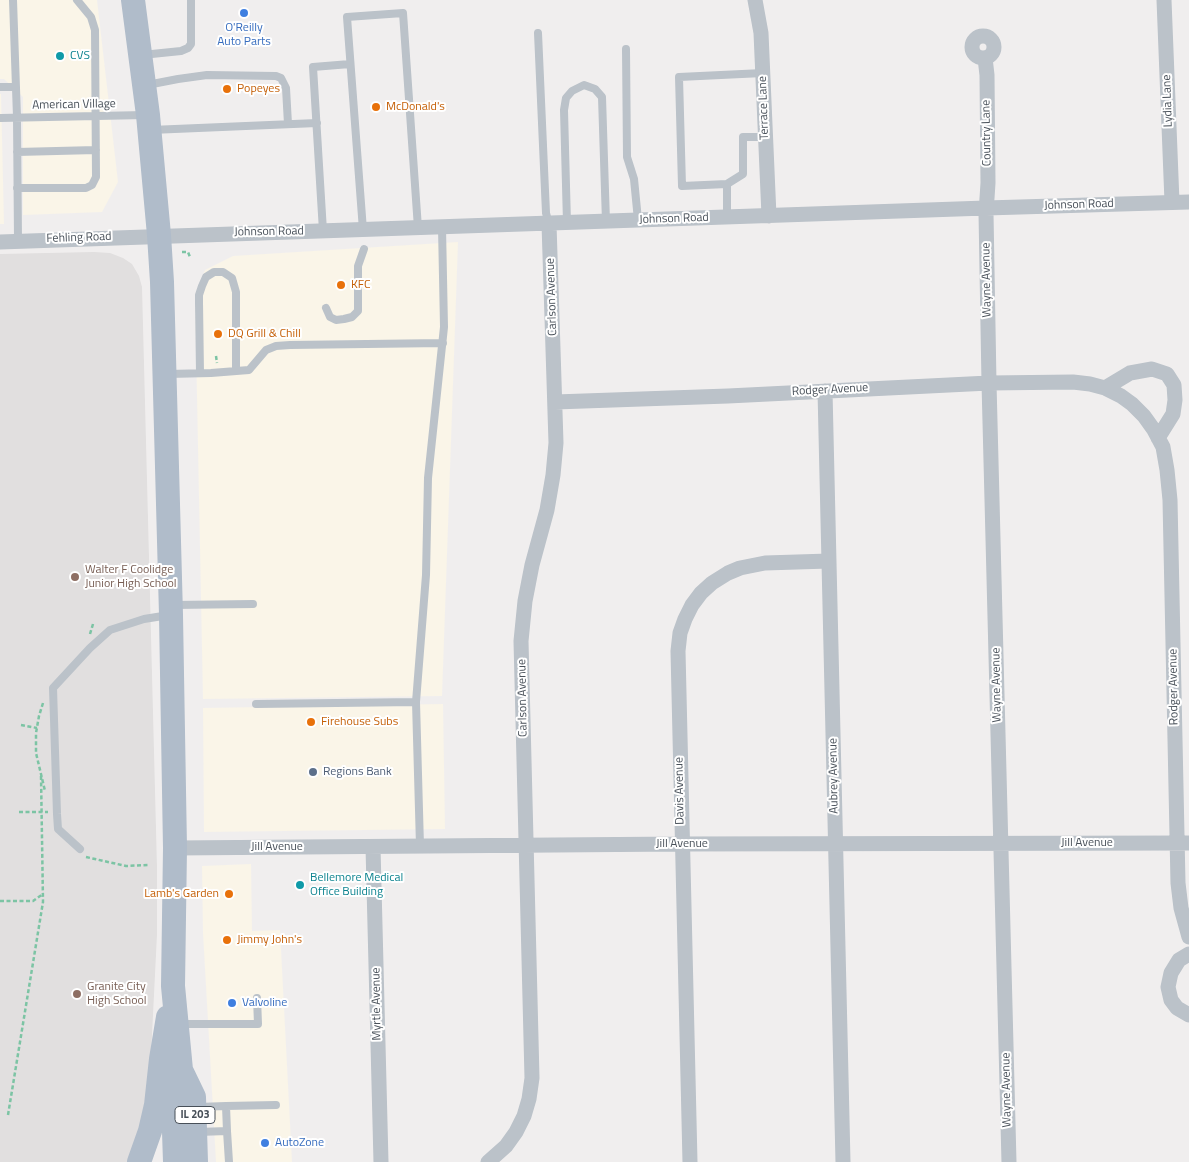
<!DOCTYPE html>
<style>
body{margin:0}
canvas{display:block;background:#f0eeee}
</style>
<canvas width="1189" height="1162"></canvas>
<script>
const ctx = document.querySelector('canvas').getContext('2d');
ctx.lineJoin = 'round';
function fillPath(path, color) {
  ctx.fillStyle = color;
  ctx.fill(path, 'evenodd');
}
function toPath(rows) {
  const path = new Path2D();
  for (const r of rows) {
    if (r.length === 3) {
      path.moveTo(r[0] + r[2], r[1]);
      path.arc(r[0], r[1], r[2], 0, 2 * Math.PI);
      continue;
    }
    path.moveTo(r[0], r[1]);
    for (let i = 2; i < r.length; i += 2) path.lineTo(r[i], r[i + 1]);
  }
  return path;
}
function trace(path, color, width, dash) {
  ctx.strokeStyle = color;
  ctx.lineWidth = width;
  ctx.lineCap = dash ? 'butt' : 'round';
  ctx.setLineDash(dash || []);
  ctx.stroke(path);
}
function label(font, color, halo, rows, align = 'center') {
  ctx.font = font + ' "Titillium Web",sans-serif';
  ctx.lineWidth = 4;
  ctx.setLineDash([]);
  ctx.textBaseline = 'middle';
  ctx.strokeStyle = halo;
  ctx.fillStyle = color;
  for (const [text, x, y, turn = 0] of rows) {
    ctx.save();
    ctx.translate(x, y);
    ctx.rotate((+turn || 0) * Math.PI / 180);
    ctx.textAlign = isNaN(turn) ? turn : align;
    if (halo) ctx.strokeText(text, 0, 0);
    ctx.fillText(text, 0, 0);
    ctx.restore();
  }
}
fillPath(toPath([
 [0,0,97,0,118,182,102,212,23,215,23,97,4,79,0,79],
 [0,94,1,94,4,224,0,224],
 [458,242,442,696,203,699,195,295,205,270,233,256],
 [443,704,445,829,204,832,203,708],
 [251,864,252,931,280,930,292,1162,216,1162,203,933,202,866]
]), '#faf5e8');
fillPath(toPath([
 [94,252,110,253,123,258,132,264,139,276,142,287,157,868,157,934,151,1055,145,1109,130,1162,0,1162,0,254]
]), '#e1dfdf');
trace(toPath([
 [182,252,188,252,190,257],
 [216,356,217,363],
 [90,634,93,624],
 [43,703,39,716,36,733,36,753,45,791],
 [21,725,37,728],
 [19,812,48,812],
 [86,857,126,866,148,865],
 [0,901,33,901,43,894],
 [8,1115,43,902,41,775]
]), '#7cc4a4', 2.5, [4, 2.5]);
trace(toPath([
 [13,0,17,117,18,241],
 [538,33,546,213,549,224],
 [626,49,627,157,634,179,638,220],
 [142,55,181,51,188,48,191,44,191,0],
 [147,85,178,79,207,75,276,76,281,78,286,88,288,124],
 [0,87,16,87],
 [0,118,145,115],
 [151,130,317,123],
 [17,152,96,150],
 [727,184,743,174,743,137,765,137],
 [17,188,86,188,92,185,96,177,95,30,91,17,77,0],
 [727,217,727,184,682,186,679,77,763,73],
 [567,223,564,110,566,98,572,91,584,85,595,89,602,97,606,222],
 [363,230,347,17,403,13,418,228],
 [323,231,313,67,350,64],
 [326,308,330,317,336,320,344,319,352,317,358,311,358,266,364,249],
 [200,373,199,302,199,295,202,286,206,277,214,272,223,272,232,278,236,292,236,371],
 [168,374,211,373,249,370,266,350,276,346,290,345,443,343],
 [173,605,253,604],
 [416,702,420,846],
 [256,704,416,702,426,575,428,478,444,327,442,227],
 [80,849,58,829,57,814,53,688,90,648,110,630,144,619,169,615],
 [179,1024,258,1024,257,998],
 [226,1106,276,1105],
 [198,1107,226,1106,227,1131],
 [198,1132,227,1131,229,1162]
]), '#bbc2c9', 8);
trace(toPath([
 [755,0,761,33,769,216],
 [1164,0,1172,202],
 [983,47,11],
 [985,58,987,75,988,183,986,213,989,383,1009,1162],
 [0,242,986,208,1189,202],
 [1105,388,1130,373,1152,369,1167,374,1174,385,1175,400,1173,414,1158,438],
 [825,391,843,1162],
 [555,402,728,396,989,383,1073,382,1090,384,1105,388,1121,396,1132,404,1144,416,1154,430,1163,447,1167,470,1170,500,1178,883,1181,908,1189,937],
 [373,847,381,1162],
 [175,848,681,844,1189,843],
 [1189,954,1179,960,1171,973,1168,987,1171,1000,1177,1008,1189,1015],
 [488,1162,506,1146,516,1132,524,1116,529,1099,532,1078,521,641,525,601,532,565,547,510,553,475,556,443,549,224],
 [690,1162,678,651,680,633,685,619,692,605,701,593,712,583,728,573,740,568,765,563,829,561]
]), '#bbc2c9', 15);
trace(toPath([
 [133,0,148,115,159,235,162,282,171,615,175,848,173,986,181,1070,194,1097,196,1162],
 [139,1162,150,1131,156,1105,161,1059,168,1017],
 [175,1162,173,1101,181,1070]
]), '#b0bcca', 24);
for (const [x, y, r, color] of [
 [244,13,5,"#3f7fe0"],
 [60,56,5,"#0f9aa8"],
 [227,89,5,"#e8710a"],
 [376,107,5,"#e8710a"],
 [341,285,5,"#e8710a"],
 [218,334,5,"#e8710a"],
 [75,577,5,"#8d6e63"],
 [311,722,5,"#e8710a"],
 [313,772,5,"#5c6f8a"],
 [300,885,5,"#0f9aa8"],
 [229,894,5,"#e8710a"],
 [227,940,5,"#e8710a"],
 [77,994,5,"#8d6e63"],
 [232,1003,5,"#3f7fe0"],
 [265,1143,5,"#3f7fe0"]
]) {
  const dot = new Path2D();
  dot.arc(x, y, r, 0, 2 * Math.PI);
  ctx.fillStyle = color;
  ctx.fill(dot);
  trace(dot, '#fff', 2);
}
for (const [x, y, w] of [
 [195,1115,40]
]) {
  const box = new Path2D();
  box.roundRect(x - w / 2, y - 8.5, w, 17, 4);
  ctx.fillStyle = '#fff';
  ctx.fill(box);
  trace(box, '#485059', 1);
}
label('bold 11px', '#485059', null, [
 ["IL 203",195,1115]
]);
label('12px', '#366cbe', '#fff', [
 ["O'Reilly",244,28,"center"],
 ["Auto Parts",244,42,"center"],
 ["Valvoline",242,1003],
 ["AutoZone",275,1143]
], 'left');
label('12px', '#0d838f', '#fff', [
 ["CVS",70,56],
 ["Bellemore Medical",310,878],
 ["Office Building",310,892]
], 'left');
label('12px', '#c56008', '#fff', [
 ["Popeyes",237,89],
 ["McDonald's",386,107],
 ["KFC",351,285],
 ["DQ Grill & Chill",228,334],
 ["Firehouse Subs",321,722],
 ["Lamb's Garden",219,894,"right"],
 ["Jimmy John's",237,940]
], 'left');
label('12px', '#485059', '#fff', [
 ["Lydia Lane",1168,101,-92],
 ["American Village",74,105,-1],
 ["Terrace Lane",764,108,-92],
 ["Country Lane",987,133,-91],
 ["Johnson Road",1079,205,-2],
 ["Johnson Road",674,219,-2],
 ["Johnson Road",269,232,-1],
 ["Fehling Road",79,238,-2],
 ["Wayne Avenue",987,280,-91],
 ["Carlson Avenue",552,297,-92],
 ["Rodger Avenue",830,390,-3],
 ["Wayne Avenue",997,685,-91],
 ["Rodger Avenue",1174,687,-91],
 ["Carlson Avenue",523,698,-91],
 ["Aubrey Avenue",834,776,-91],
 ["Davis Avenue",680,791,-91],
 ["Jill Avenue",1087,843],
 ["Jill Avenue",682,844],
 ["Jill Avenue",277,847],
 ["Myrtle Avenue",377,1004,-91],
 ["Wayne Avenue",1007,1090,-91]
]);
label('12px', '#785e54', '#fff', [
 ["Walter F Coolidge",85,570],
 ["Junior High School",85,584],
 ["Granite City",87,987],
 ["High School",87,1001]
], 'left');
label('12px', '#4e5e75', '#fff', [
 ["Regions Bank",323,772]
], 'left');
</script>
